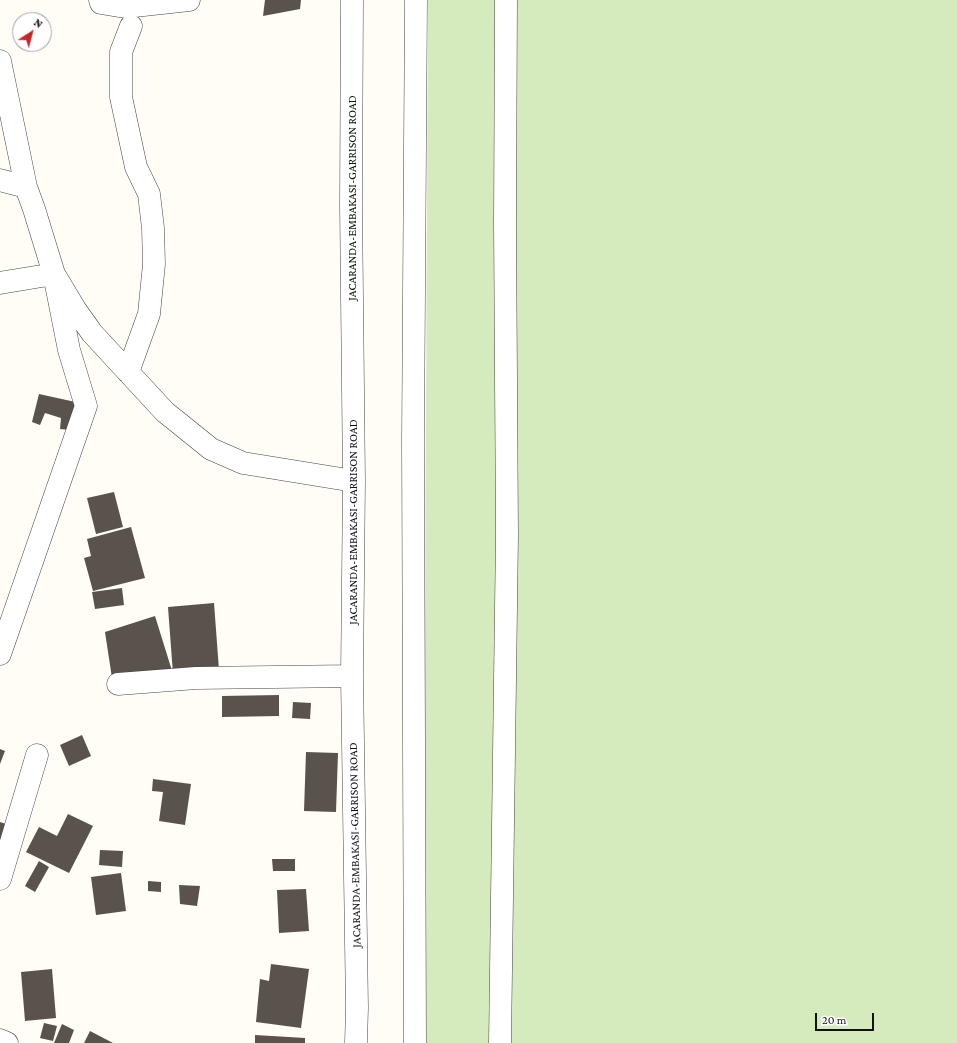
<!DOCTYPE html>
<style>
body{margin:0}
#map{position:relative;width:957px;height:1043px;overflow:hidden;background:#fffdf5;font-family:"Crimson Pro",serif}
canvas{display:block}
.north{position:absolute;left:12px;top:12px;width:40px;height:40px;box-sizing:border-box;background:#fff;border:1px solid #a0a0a0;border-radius:50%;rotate:36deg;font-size:11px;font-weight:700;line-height:16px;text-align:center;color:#111}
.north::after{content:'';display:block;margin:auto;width:14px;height:18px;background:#c4262e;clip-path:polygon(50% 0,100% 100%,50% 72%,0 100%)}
.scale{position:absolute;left:815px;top:1013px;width:59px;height:18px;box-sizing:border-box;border:2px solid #111;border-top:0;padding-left:5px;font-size:12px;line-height:14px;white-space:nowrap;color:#111;-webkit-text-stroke:3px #fff;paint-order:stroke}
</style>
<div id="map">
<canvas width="957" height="1043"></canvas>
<div class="north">N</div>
<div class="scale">20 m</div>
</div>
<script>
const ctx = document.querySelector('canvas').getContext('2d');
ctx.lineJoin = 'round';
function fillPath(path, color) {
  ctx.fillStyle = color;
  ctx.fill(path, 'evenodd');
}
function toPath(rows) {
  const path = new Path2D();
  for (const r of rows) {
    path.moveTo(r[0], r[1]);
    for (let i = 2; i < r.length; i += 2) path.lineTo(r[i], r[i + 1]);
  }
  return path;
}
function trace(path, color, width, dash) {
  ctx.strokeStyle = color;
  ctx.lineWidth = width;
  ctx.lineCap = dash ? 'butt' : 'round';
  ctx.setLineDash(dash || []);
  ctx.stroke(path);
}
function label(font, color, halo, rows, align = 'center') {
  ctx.font = font + ' "Crimson Pro",serif';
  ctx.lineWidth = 4;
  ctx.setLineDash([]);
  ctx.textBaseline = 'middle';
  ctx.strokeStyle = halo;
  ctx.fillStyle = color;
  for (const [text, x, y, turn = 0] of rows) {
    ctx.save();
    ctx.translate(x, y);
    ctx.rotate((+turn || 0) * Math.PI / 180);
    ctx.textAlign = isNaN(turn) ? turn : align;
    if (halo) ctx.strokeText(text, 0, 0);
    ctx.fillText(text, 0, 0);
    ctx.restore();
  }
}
fillPath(toPath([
 [428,0,957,0,957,1043,423,1043]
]), '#d5ebbd');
fillPath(toPath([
 [265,0,301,0,300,9,263,16],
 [39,394,80,403,70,430,60,429,61,418,45,413,40,425,32,422],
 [114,492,123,527,96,534,87,498],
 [131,527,145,578,93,591,84,558,91,556,87,539],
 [122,588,124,605,95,609,92,592],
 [214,603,219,670,173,674,168,607],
 [155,616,173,674,112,678,105,632],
 [279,695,279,716,222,717,222,696],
 [293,702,311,703,310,719,292,718],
 [82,735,91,756,69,766,60,745],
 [0,749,5,751,0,764],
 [306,752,338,753,336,812,304,811],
 [153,779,191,784,185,825,159,821,163,792,152,791],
 [68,814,93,826,69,873,26,852,39,827,57,836],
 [0,822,6,824,0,846],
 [100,850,123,851,122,867,99,865],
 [272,859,295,859,295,871,273,871],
 [39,861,49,867,35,892,25,886],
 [121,873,126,911,96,915,91,877],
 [148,881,161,882,161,892,148,891],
 [179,885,200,886,197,906,180,904],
 [306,889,309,931,279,933,277,890],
 [271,964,309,969,301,1028,256,1022,260,979,269,981],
 [52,969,56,1018,25,1021,21,972],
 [44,1023,57,1026,53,1041,40,1038],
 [62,1024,74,1030,69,1043,54,1043],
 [90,1031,113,1043,84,1043],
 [255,1035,305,1038,305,1043,255,1043]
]), '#5a524d');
const minor = toPath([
 [100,0,101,3,125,7,189,0],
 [352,0,351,205,354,481,352,676,357,1008,356,1043],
 [0,61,26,187,34,209,54,274,75,309,92,333,165,412,211,449,243,463,354,481],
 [0,180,26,187],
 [0,283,54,274,69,350,86,406,0,654],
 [128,372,149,314,154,264,153,228,149,194,136,167,121,97,121,52,131,26],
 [118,684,196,678,352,676],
 [0,879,37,755],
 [0,1040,7,1043],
 [415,1043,413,439,416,0],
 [500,1043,507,535,505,223,506,0]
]);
trace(minor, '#444', 23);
trace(minor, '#fff', 22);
label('12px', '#111', '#fff', [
 ["JACARANDA-EMBAKASI-GARRISON ROAD",352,198,-90],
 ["JACARANDA-EMBAKASI-GARRISON ROAD",353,522,-90],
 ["JACARANDA-EMBAKASI-GARRISON ROAD",355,845,-91]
]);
</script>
